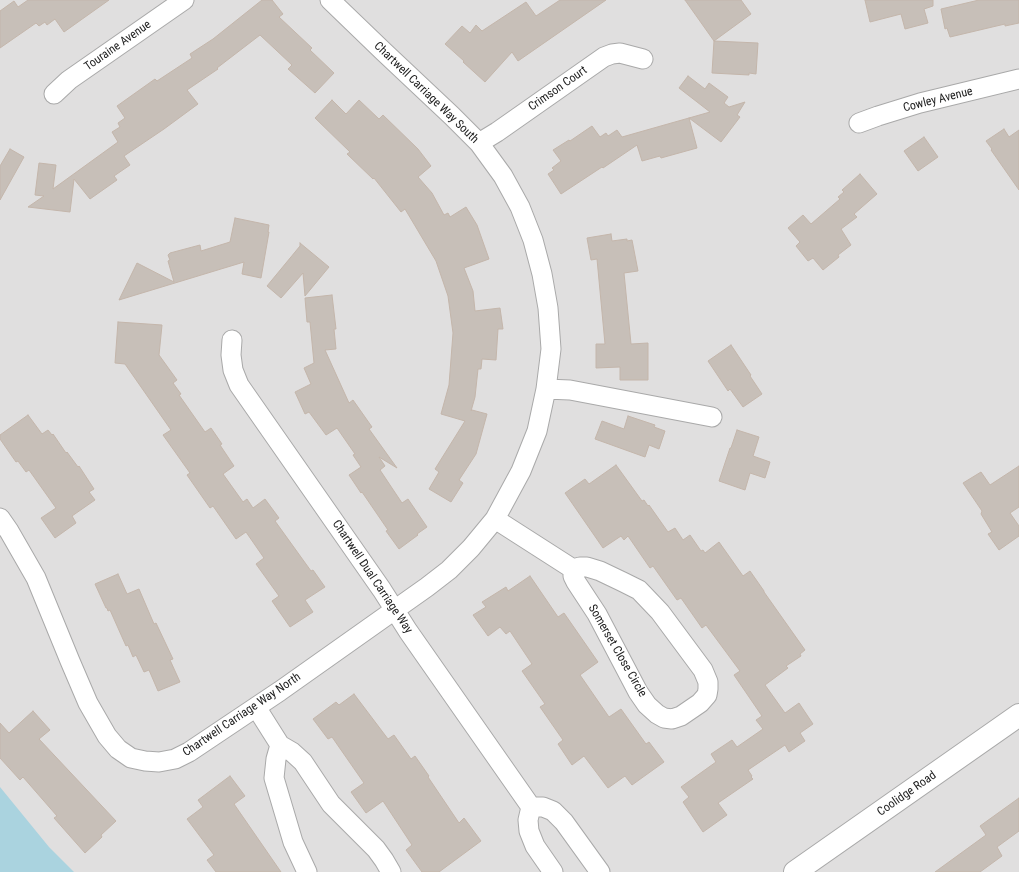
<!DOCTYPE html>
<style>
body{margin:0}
canvas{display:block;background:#f2efe9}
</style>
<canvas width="1019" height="872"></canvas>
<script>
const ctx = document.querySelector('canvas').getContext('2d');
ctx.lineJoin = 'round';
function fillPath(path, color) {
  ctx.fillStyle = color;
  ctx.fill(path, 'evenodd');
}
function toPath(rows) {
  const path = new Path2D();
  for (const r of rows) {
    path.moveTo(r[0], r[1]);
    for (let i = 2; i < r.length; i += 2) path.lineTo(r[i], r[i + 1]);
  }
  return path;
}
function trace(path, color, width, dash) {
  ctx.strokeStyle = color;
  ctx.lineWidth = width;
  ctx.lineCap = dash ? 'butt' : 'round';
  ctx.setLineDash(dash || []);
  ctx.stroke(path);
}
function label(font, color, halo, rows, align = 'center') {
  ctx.font = font + ' "Roboto Condensed",sans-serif';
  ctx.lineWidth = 3;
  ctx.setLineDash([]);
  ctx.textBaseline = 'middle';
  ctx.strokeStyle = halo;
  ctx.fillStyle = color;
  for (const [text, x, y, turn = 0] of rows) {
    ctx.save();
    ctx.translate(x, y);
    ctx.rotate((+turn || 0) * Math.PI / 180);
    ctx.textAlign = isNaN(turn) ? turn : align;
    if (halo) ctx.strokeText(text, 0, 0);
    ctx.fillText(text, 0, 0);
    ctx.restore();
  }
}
fillPath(toPath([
 [0,0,1019,0,1019,872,0,872]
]), '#e0dfdf');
fillPath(toPath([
 [0,787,49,847,74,872,0,872]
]), '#aad3df');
const building = toPath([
 [28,0,109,0,64,32,55,19,47,25,45,22,39,26,36,23,0,48,0,11,14,1,18,7,28,0],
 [262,0,272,0,283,14,279,17,312,48,310,50,334,73,315,93,288,69,292,65,260,35,217,68,218,69,187,90,198,104,164,129,124,156,130,165,114,176,117,180,90,199,74,179,70,212,28,207,44,196,35,195,39,163,56,165,53,189,118,142,112,132,120,127,118,123,125,118,117,106,155,79,157,81,192,58,190,54,213,39,262,0],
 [560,0,606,0,518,61,512,52,485,82,463,62,464,61,445,44,462,26,470,33,476,25,482,31,526,2,536,16,560,0],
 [685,0,741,0,751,14,714,41,685,0],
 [865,0,933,0,933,6,924,9,928,23,905,29,901,14,870,22,865,0],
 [979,0,1019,0,1019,23,1005,26,1005,24,950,37,947,28,945,29,941,9,979,0],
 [714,41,758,43,756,74,749,73,749,75,712,73,714,41],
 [688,76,705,89,709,83,728,97,724,103,729,107,745,102,737,115,740,117,721,142,689,118,710,112,679,88,688,76],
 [332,100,346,114,359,100,379,119,383,115,418,149,431,166,418,177,432,193,444,215,448,213,450,217,466,207,477,225,489,259,464,268,473,291,475,311,500,308,503,329,498,329,496,360,482,359,481,369,478,369,475,397,471,411,472,410,487,414,476,454,459,480,463,483,451,502,429,489,439,472,435,469,465,421,441,414,449,385,453,333,448,296,436,261,405,209,401,212,374,178,373,179,347,154,350,152,315,118,332,100],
 [689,118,697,148,661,158,660,156,642,161,637,145,603,168,602,167,561,194,548,174,554,170,552,168,561,161,553,150,569,140,570,141,592,126,600,137,606,133,608,136,617,130,622,137,689,118],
 [1004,129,1009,137,1019,130,1019,190,991,150,992,149,986,141,1004,129],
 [924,137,938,157,918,171,904,151,924,137],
 [10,149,24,157,0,200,0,166,10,149],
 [860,174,877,194,854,214,857,217,841,229,851,245,838,255,839,257,823,270,813,258,808,261,796,246,800,242,788,228,803,215,811,224,840,199,838,197,844,192,842,190,860,174],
 [235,218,269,225,268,232,269,232,261,278,242,274,244,262,119,300,137,263,174,282,168,261,170,260,168,255,170,253,200,245,201,251,230,242,235,218],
 [611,234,612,241,627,239,627,241,632,240,638,271,624,273,631,344,648,343,648,380,620,380,620,367,596,368,596,344,605,344,597,259,591,260,587,238,611,234],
 [300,243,329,267,305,296,303,273,281,298,267,286,300,246,300,243],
 [332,295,336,329,334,329,336,349,325,350,349,403,353,400,372,427,369,429,397,468,379,457,385,466,380,470,402,503,408,499,427,527,417,534,418,535,399,549,386,531,388,530,362,492,361,493,349,475,361,467,353,455,355,454,337,428,326,435,309,412,305,414,295,392,311,384,304,368,314,363,310,322,307,322,305,298,332,295],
 [118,322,162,325,159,355,177,380,173,383,181,394,179,395,205,432,211,428,222,444,220,445,234,466,223,474,243,502,247,499,253,508,265,499,279,518,275,521,311,571,313,570,325,587,305,600,313,612,290,627,272,601,279,596,256,564,264,558,246,532,236,539,213,506,210,508,187,475,190,473,163,435,171,430,125,364,115,363,118,322],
 [731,345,751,375,750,376,762,394,743,407,730,389,728,391,708,361,731,345],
 [28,415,42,434,48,430,52,435,53,434,66,453,67,452,78,467,79,466,94,489,89,492,95,500,72,516,76,523,55,538,41,518,56,508,29,470,26,472,18,461,16,462,0,439,0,435,28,415],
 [628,416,655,425,654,427,665,431,659,449,649,445,645,457,595,439,602,421,624,429,628,416],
 [737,430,759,437,753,456,770,462,765,478,750,473,745,490,719,481,730,448,731,448,737,430],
 [616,465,642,501,644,500,648,506,649,505,668,532,675,528,683,540,690,535,701,551,703,550,705,553,719,542,743,576,750,571,764,591,764,592,805,650,800,654,801,656,786,666,788,668,765,685,785,713,799,703,813,724,800,733,805,741,789,752,785,745,748,770,752,776,751,777,753,779,718,803,727,815,703,832,683,802,689,797,681,787,716,762,711,754,732,740,737,747,763,729,756,720,762,716,734,675,740,671,706,625,702,628,681,598,677,600,653,566,650,568,628,536,624,540,621,536,603,548,565,493,585,479,589,484,616,465],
 [1019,466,1019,507,1010,513,1019,526,1019,536,999,550,988,534,992,532,981,514,982,511,963,483,981,472,990,485,1019,466],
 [118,574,127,594,139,589,154,624,156,623,173,659,170,660,180,682,158,691,149,670,144,672,136,655,133,657,128,645,126,646,110,610,108,611,107,608,106,608,95,584,118,574],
 [530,576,558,617,564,613,598,662,580,675,609,717,621,709,646,744,649,742,664,762,632,785,625,776,608,788,584,756,572,765,558,744,563,740,540,707,545,704,522,671,532,664,510,631,506,634,500,627,488,636,473,615,486,607,482,602,506,587,508,591,530,576],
 [354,694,388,739,394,735,411,759,415,756,429,776,428,777,459,823,464,818,481,841,439,872,422,872,406,850,412,845,383,801,366,813,351,792,364,783,332,737,328,739,313,719,336,702,339,705,354,694],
 [33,711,50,730,39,739,116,821,101,835,102,837,85,853,54,818,57,816,23,777,20,780,0,758,0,723,9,733,33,711],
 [230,776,245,796,234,804,281,872,216,872,207,860,214,855,187,819,203,807,198,800,230,776],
 [1019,798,1019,831,997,847,1002,856,980,872,935,872,986,835,980,826,1019,798]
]);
fillPath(building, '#c7bfb8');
trace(building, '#c4b6ab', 1);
const minor = toPath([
 [54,94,69,80,184,0],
 [859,123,878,116,920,103,1019,79],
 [479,143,497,132,604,57,612,54,620,53,643,59],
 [232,340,231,355,233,370,239,385,382,590,408,631,531,807],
 [546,389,570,390,712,417],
 [0,518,9,531,36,578,70,661,88,703,107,736,118,749,131,758,145,761,159,762,175,759,189,752,280,691,427,587,449,570,471,548,495,519,521,471,537,431,546,389,551,349,548,308,542,274,533,240,520,207,503,176,479,143,452,116,384,52,330,0],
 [495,519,573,569,580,567,587,567,600,571,623,582,639,590,660,612,703,670,708,682,708,689,707,695,700,703,681,716,672,719,664,718,657,714,647,705,638,692,597,614,576,582,573,576,573,569],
 [256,707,280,745,292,752,303,762,331,804,376,849,384,860,391,872],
 [280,745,276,759,274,778,293,842,307,872],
 [553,872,535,846,529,831,528,820,531,807,543,807,553,811,564,822,600,872]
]);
const tertiary = toPath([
 [795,872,1019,715]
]);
trace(minor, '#a9a9a9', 21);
trace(tertiary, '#a9a9a9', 24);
trace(minor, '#fff', 19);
trace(tertiary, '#fff', 22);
label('12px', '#222', '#fff', [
 ["Touraine Avenue",118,46,-35],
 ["Crimson Court",558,89,-35],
 ["Chartwell Carriage Way South",426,93,44],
 ["Cowley Avenue",938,100,-14],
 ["Chartwell Dual Carriage Way",372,577,56],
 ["Somerset Close Circle",617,651,60],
 ["Chartwell Carriage Way North",242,715,-34],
 ["Coolidge Road",907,794,-35]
]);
</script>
